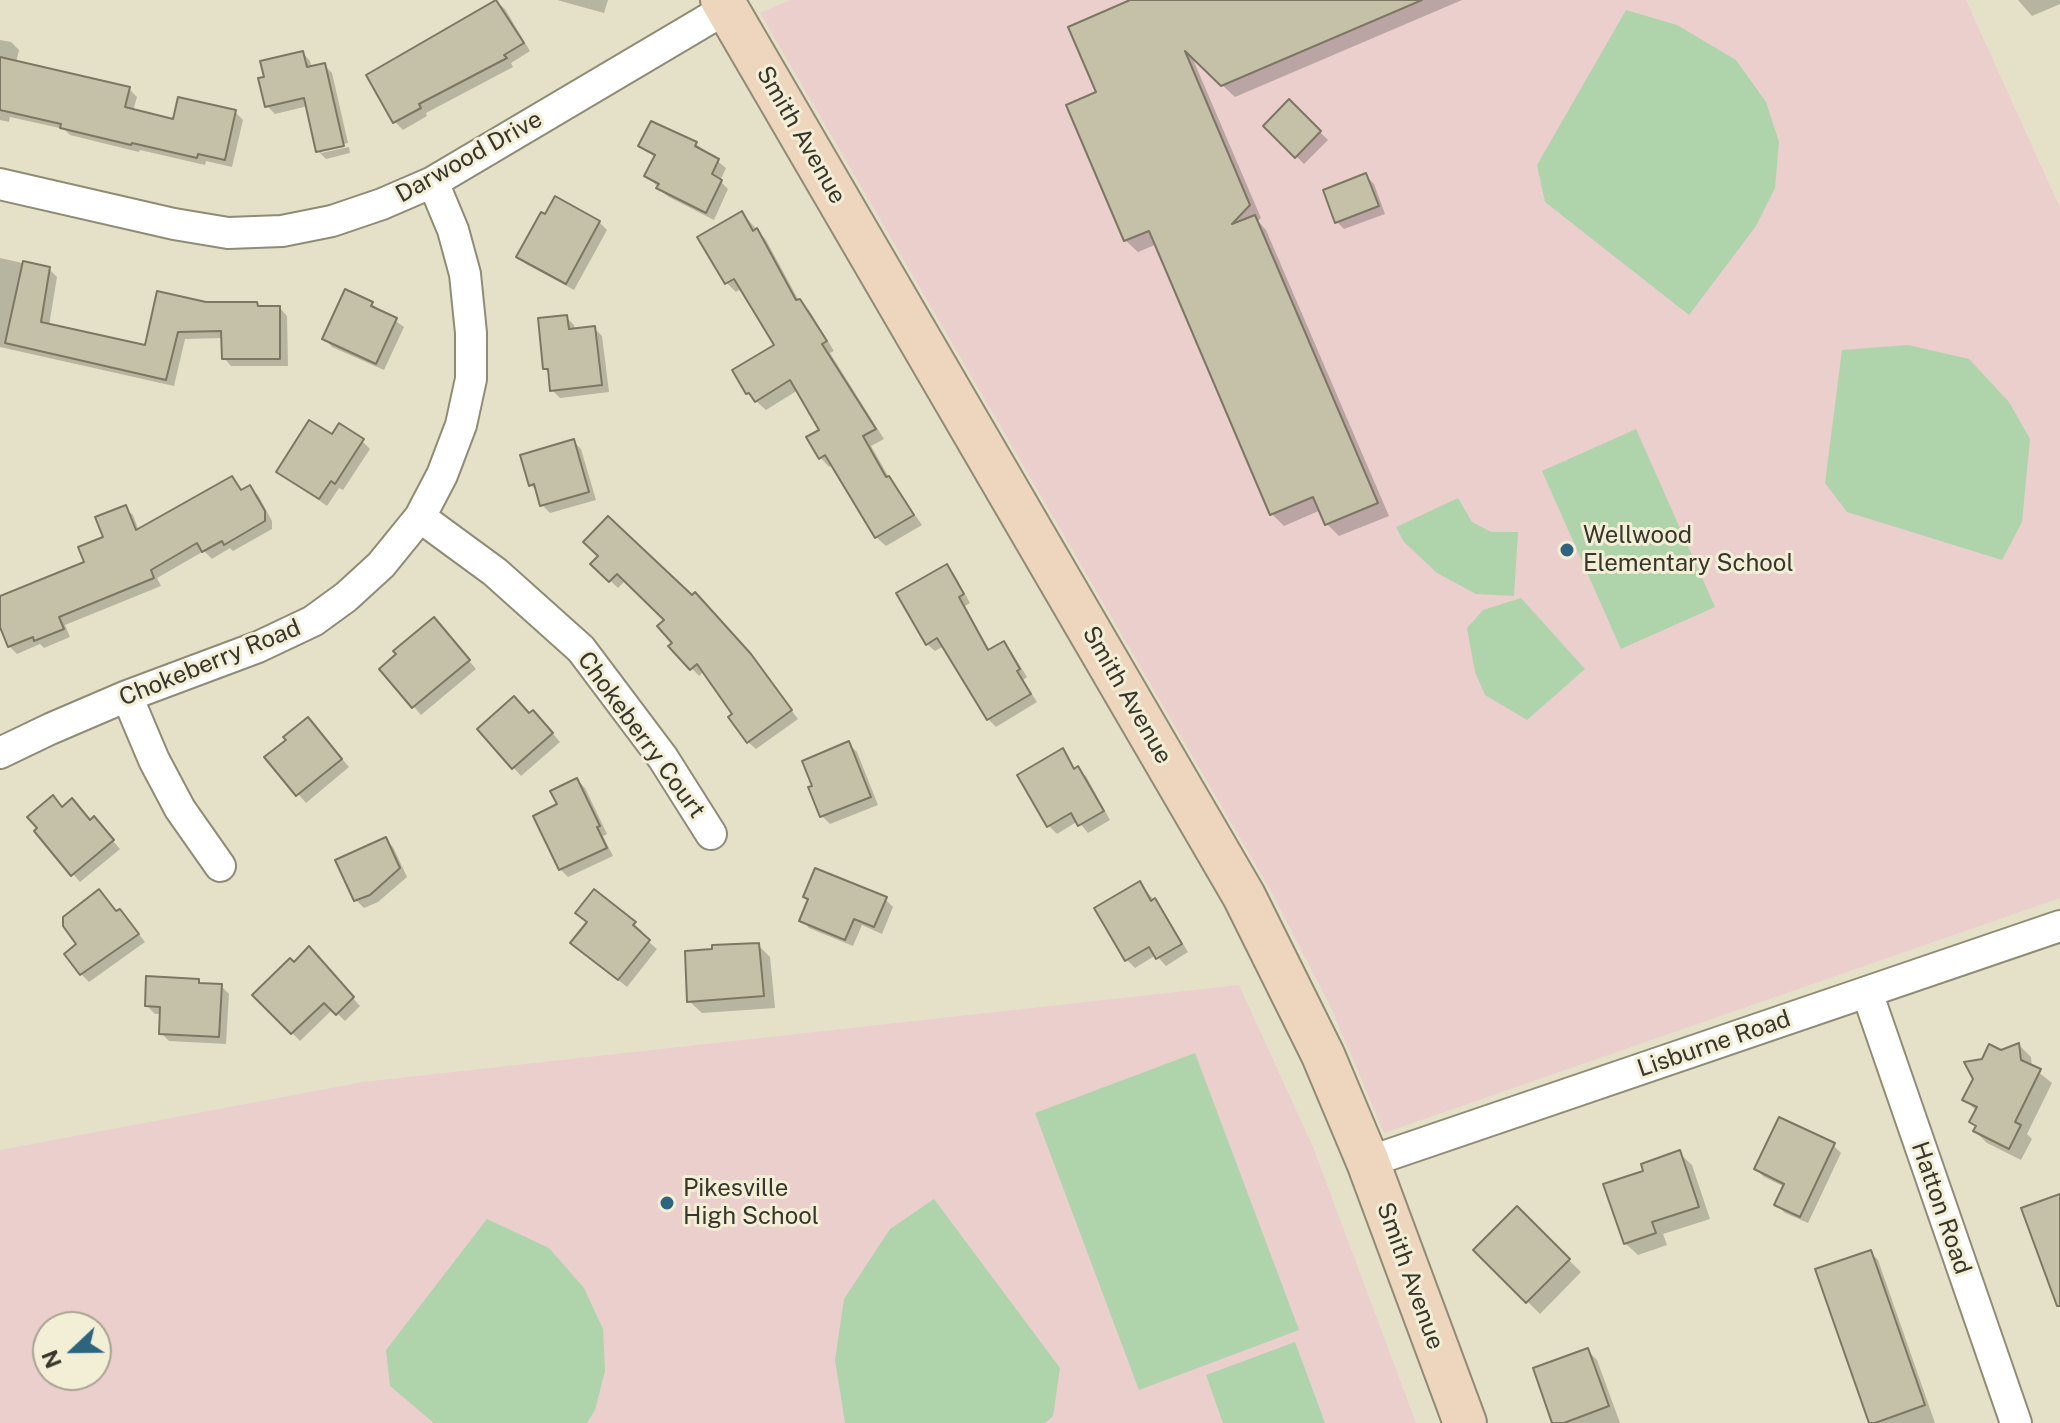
<!DOCTYPE html>
<style>
body{margin:0}
#map{position:relative;width:2060px;height:1423px;overflow:hidden;background:#e5e1c9;font-family:"Public Sans",sans-serif}
canvas{display:block}
.north{position:absolute;left:32px;top:1311px;width:80px;height:80px;box-sizing:border-box;background:#f3eed6;border:2px solid #a8a492;border-radius:50%;rotate:248deg;font-size:22px;font-weight:700;line-height:32px;text-align:center;color:#37352c}
.north::after{content:'';display:block;margin:auto;width:28px;height:36px;background:#2d657f;clip-path:polygon(50% 0,100% 100%,50% 72%,0 100%)}
</style>
<div id="map">
<canvas width="2060" height="1423"></canvas>
<div class="north">N</div>
</div>
<script>
const ctx = document.querySelector('canvas').getContext('2d');
ctx.lineJoin = 'round';
function fillPath(path, color) {
  ctx.fillStyle = color;
  ctx.fill(path, 'evenodd');
}
function toPath(rows) {
  const path = new Path2D();
  for (const r of rows) {
    path.moveTo(r[0], r[1]);
    for (let i = 2; i < r.length; i += 2) path.lineTo(r[i], r[i + 1]);
  }
  return path;
}
function trace(path, color, width, dash) {
  ctx.strokeStyle = color;
  ctx.lineWidth = width;
  ctx.lineCap = dash ? 'butt' : 'round';
  ctx.setLineDash(dash || []);
  ctx.stroke(path);
}
function label(font, color, halo, rows, align = 'center') {
  ctx.font = font + ' "Public Sans",sans-serif';
  ctx.lineWidth = 6;
  ctx.setLineDash([]);
  ctx.textBaseline = 'middle';
  ctx.strokeStyle = halo;
  ctx.fillStyle = color;
  for (const [text, x, y, turn = 0] of rows) {
    ctx.save();
    ctx.translate(x, y);
    ctx.rotate((+turn || 0) * Math.PI / 180);
    ctx.textAlign = isNaN(turn) ? turn : align;
    if (halo) ctx.strokeText(text, 0, 0);
    ctx.fillText(text, 0, 0);
    ctx.restore();
  }
}
fillPath(toPath([
 [790,0,1966,0,2060,208,2060,898,1384,1133,1331,1008,1272,893,760,13],
 [1239,985,1313,1147,1416,1423,0,1423,0,1150,363,1082],
 [48,1327,96,1327,96,1375,48,1375]
]), '#eacfcd');
fillPath(toPath([
 [1626,10,1677,25,1736,60,1766,102,1779,142,1775,188,1756,226,1689,315,1545,202,1537,165],
 [1908,345,1969,359,2009,402,2030,439,2022,522,2002,560,1847,512,1825,483,1842,350],
 [1636,429,1715,607,1621,649,1542,471],
 [1458,498,1472,522,1491,532,1518,532,1514,596,1476,594,1437,573,1404,542,1396,527],
 [1521,598,1585,669,1527,720,1485,695,1475,672,1467,628,1483,610],
 [1195,1053,1299,1330,1139,1390,1035,1113],
 [934,1199,1060,1368,1053,1416,1045,1423,845,1423,835,1360,844,1299,890,1229],
 [487,1219,549,1248,584,1288,603,1329,605,1371,595,1410,587,1423,434,1423,390,1386,386,1350],
 [1295,1342,1325,1423,1223,1423,1206,1375]
]), '#afd4ac');
fillPath(toPath([
 [557,0,608,0,604,13],
 [1135,0,1462,0,1235,97,1192,57,1261,218,1258,221,1266,230,1389,516,1339,536,1327,524,1321,510,1284,526,1272,514,1157,244,1138,252,1125,240,1098,93],
 [2018,0,2060,0,2060,4,2032,16],
 [497,2,505,9,530,51,511,63,513,67,426,113,427,116,403,130,395,122],
 [0,40,11,42,19,50,16,63,129,89,137,97,133,111,175,122,235,112,243,120,232,167,206,161,205,165,140,150,139,152,70,135,64,129,10,117,9,122,0,120],
 [303,53,310,61,312,68,324,65,332,73,348,143,321,149,321,153,349,147,350,153,326,159,318,151,308,106,275,114,267,106],
 [1289,102,1328,140,1304,164,1266,126],
 [695,143,726,168,720,181,728,189,714,220,667,196,647,176,656,158,641,146],
 [1366,176,1374,184,1385,214,1344,229,1336,221],
 [742,213,766,240,799,301,809,310,834,351,830,353,884,439,871,446,891,481,922,525,886,546,876,537,833,465,829,467,820,457,821,430,798,390,766,410,747,393,777,345,742,288,736,292,727,283],
 [599,222,607,230,574,290,526,264,518,256],
 [0,258,49,269,57,277,49,326,147,348,206,304,257,304,261,308,280,308,287,316,288,366,231,366,224,358,223,338,185,339,174,386,0,347],
 [372,304,404,327,384,370,332,347,325,339],
 [566,317,574,325,575,330,594,328,602,336,609,392,560,398,552,390,550,374,545,369],
 [332,437,362,441,370,449,343,490,339,488,327,506,279,472],
 [573,441,581,449,596,500,550,513,542,505,538,492,531,485],
 [232,478,243,491,250,488,258,495,272,521,272,529,233,551,230,548,212,559,204,551,157,578,161,586,65,625,70,637,44,648,40,644,17,654,9,646,0,622,0,598,87,564,125,508,133,515,139,531],
 [601,556,758,665,798,719,756,749,748,742,735,715,704,671,699,676,671,646,675,643,667,620,626,580,618,588,593,564],
 [947,567,954,574,970,603,965,606,990,651,1003,644,1011,651,1027,677,1023,680,1037,702,996,727,988,719,944,646,935,651,927,644],
 [441,627,476,669,421,715,382,669,399,654],
 [530,715,541,720,560,742,521,776,479,729],
 [315,727,349,767,306,803,267,758,289,740],
 [849,744,857,752,878,805,830,824,822,816],
 [1062,751,1076,770,1086,776,1110,820,1088,833,1078,821,1057,834,1049,826,1020,776],
 [577,780,585,788,607,834,603,836,613,856,568,877,560,869],
 [63,809,101,827,120,849,80,882,73,874],
 [385,839,393,847,407,877,378,902,364,908,356,900],
 [1140,884,1162,909,1188,952,1166,966,1156,955,1135,968,1127,960,1097,909],
 [805,897,885,899,893,907,882,934,862,925,853,946,809,928,802,920,809,901],
 [117,913,127,919,145,942,89,982,81,974],
 [589,923,634,924,642,931,640,934,657,949,627,987,581,950],
 [758,945,770,957,775,1008,702,1013,689,1001],
 [317,957,360,1006,345,1021,333,1009,300,1041,255,995,294,964],
 [198,981,203,985,221,986,229,994,226,1044,169,1041,161,1033,162,1014,155,1014,147,1006],
 [2019,1045,2031,1057,2032,1067,2052,1083,2027,1134,2032,1139,2021,1160,1987,1143,1975,1131,1977,1127,1972,1122,1977,1112,1965,1099,1983,1061],
 [1833,1145,1841,1153,1808,1223,1785,1213,1777,1205,1785,1187,1764,1177,1756,1169],
 [1679,1153,1692,1165,1710,1219,1663,1234,1667,1245,1638,1255,1625,1243,1645,1172],
 [1517,1209,1581,1272,1540,1314,1476,1250],
 [1870,1252,1878,1260,1935,1423,1871,1423],
 [1587,1350,1597,1360,1620,1423,1555,1423]
]), '#0003');
const building = toPath([
 [496,0,524,43,504,55,507,58,419,104,421,108,393,123,366,75,496,0],
 [1130,0,1422,0,1221,86,1185,51,1250,205,1232,224,1255,215,1378,503,1325,525,1313,497,1270,515,1149,231,1124,241,1066,105,1096,92,1068,27,1130,0],
 [303,51,307,67,325,63,344,146,316,152,304,98,265,107,258,78,264,77,260,61,303,51],
 [0,57,130,87,125,107,173,119,178,97,236,110,225,160,198,154,197,158,132,143,131,145,60,128,61,124,0,110,0,57],
 [1289,99,1321,131,1295,158,1263,126,1289,99],
 [651,121,697,142,695,146,719,159,712,174,722,180,706,213,656,188,659,184,644,176,655,155,638,146,651,121],
 [1366,173,1379,206,1335,223,1323,190,1366,173],
 [555,196,600,221,566,284,516,257,541,212,545,214,555,196],
 [742,211,753,231,757,228,796,300,800,299,827,341,822,344,876,429,863,436,886,477,889,476,914,515,875,538,825,455,819,459,806,437,819,430,790,380,755,402,749,393,746,394,732,370,774,345,734,279,725,284,697,237,742,211],
 [23,261,50,267,41,322,145,345,157,291,206,302,257,302,258,306,280,306,280,359,222,359,221,331,178,332,166,380,5,343,23,261],
 [345,289,373,302,371,306,397,318,376,364,322,339,345,289],
 [567,315,569,329,595,326,602,385,550,391,548,369,543,369,538,318,567,315],
 [309,420,332,434,339,423,364,439,335,484,331,481,319,499,276,472,309,420],
 [574,439,589,492,540,506,534,484,529,486,520,455,574,439],
 [232,476,241,490,250,485,265,511,265,521,224,545,222,541,202,552,197,543,151,570,154,578,59,617,64,629,34,641,33,637,8,647,0,627,0,596,84,562,78,547,103,537,95,517,126,505,136,530,232,476],
 [608,516,692,595,695,592,751,654,792,710,747,743,728,717,732,714,697,664,690,670,668,646,672,643,657,626,664,620,617,574,609,582,590,564,598,556,583,542,608,516],
 [947,564,964,594,959,597,988,650,1004,641,1020,669,1017,671,1031,694,987,720,937,638,926,645,896,593,947,564],
 [434,617,470,660,412,708,379,669,396,654,393,651,434,617],
 [514,696,529,713,533,710,553,733,512,769,477,729,514,696],
 [308,717,342,759,296,796,264,757,286,740,283,737,308,717],
 [849,741,871,797,820,817,808,787,812,786,802,761,849,741],
 [1063,748,1074,769,1078,766,1104,811,1078,826,1071,813,1047,827,1017,775,1063,748],
 [577,778,600,826,597,827,607,848,559,870,533,816,557,804,550,791,577,778],
 [53,795,62,807,72,798,90,820,94,816,114,840,71,876,34,831,37,828,27,817,53,795],
 [386,837,400,868,370,895,354,901,335,860,386,837],
 [815,868,887,897,874,927,854,919,845,940,799,921,808,899,803,897,815,868],
 [1140,881,1151,901,1155,898,1182,944,1156,959,1149,947,1125,961,1094,908,1140,881],
 [99,889,116,911,120,909,139,934,80,975,64,954,76,944,63,926,63,917,99,889],
 [594,889,636,922,633,925,650,940,618,980,570,943,587,922,575,913,594,889],
 [759,943,764,996,687,1002,685,951,712,949,712,945,759,943],
 [309,946,354,997,336,1015,324,1003,291,1034,252,995,290,958,294,962,309,946],
 [146,976,199,979,199,983,222,984,219,1037,159,1034,160,1007,145,1006,146,976],
 [2019,1043,2021,1060,2041,1069,2015,1122,2021,1125,2009,1149,1973,1131,1976,1126,1969,1122,1977,1107,1962,1100,1973,1079,1964,1062,1982,1059,1989,1044,2001,1050,2019,1043],
 [1779,1117,1835,1143,1800,1217,1774,1205,1784,1184,1754,1169,1779,1117],
 [1680,1150,1699,1207,1652,1222,1656,1233,1624,1244,1603,1184,1643,1171,1641,1164,1680,1150],
 [2060,1194,2060,1306,2057,1306,2021,1208,2060,1194],
 [1517,1206,1570,1259,1526,1303,1473,1250,1517,1206],
 [1871,1250,1925,1405,1875,1423,1869,1423,1815,1269,1871,1250],
 [1588,1348,1609,1406,1564,1423,1552,1423,1533,1368,1588,1348]
]);
fillPath(building, '#c5c1a9');
trace(building, '#7c7762', 2);
const minor = toPath([
 [0,184,174,224,228,233,282,231,332,221,382,204,433,182,727,8],
 [420,517,495,572,581,649,663,758,711,834],
 [127,696,154,760,180,809,220,866],
 [0,753,50,729,127,696,258,647,313,621,346,597,381,565,420,517,442,475,461,425,471,379,471,333,465,274,453,230,433,182],
 [1867,992,2016,1423],
 [1368,1162,2060,926]
]);
const secondary = toPath([
 [722,0,1244,896,1323,1055,1368,1162,1465,1423]
]);
trace(minor, '#8f8b75', 34);
trace(secondary, '#8f8b75', 46);
trace(minor, '#fff', 30);
trace(secondary, '#eed5be', 42);
for (const [x, y, r, color] of [
 [1567,550,8,"#2d657f"],
 [667,1203,8,"#2d657f"]
]) {
  const dot = new Path2D();
  dot.arc(x, y, r, 0, 2 * Math.PI);
  ctx.fillStyle = color;
  ctx.fill(dot);
  trace(dot, '#f3eed6', 3);
}
label('24px', '#37352c', '#f3eed6', [
 ["Smith Avenue",801,135,60],
 ["Darwood Drive",469,157,-29],
 ["Chokeberry Road",210,663,-22],
 ["Smith Avenue",1127,695,60],
 ["Chokeberry Court",641,735,54],
 ["Lisburne Road",1714,1044,-19],
 ["Hatton Road",1941,1208,71],
 ["Smith Avenue",1410,1276,70]
]);
label('24px', '#37352c', '#f3eed6', [
 ["Wellwood",1583,536],
 ["Elementary School",1583,564],
 ["Pikesville",683,1189],
 ["High School",683,1217]
], 'left');
</script>
